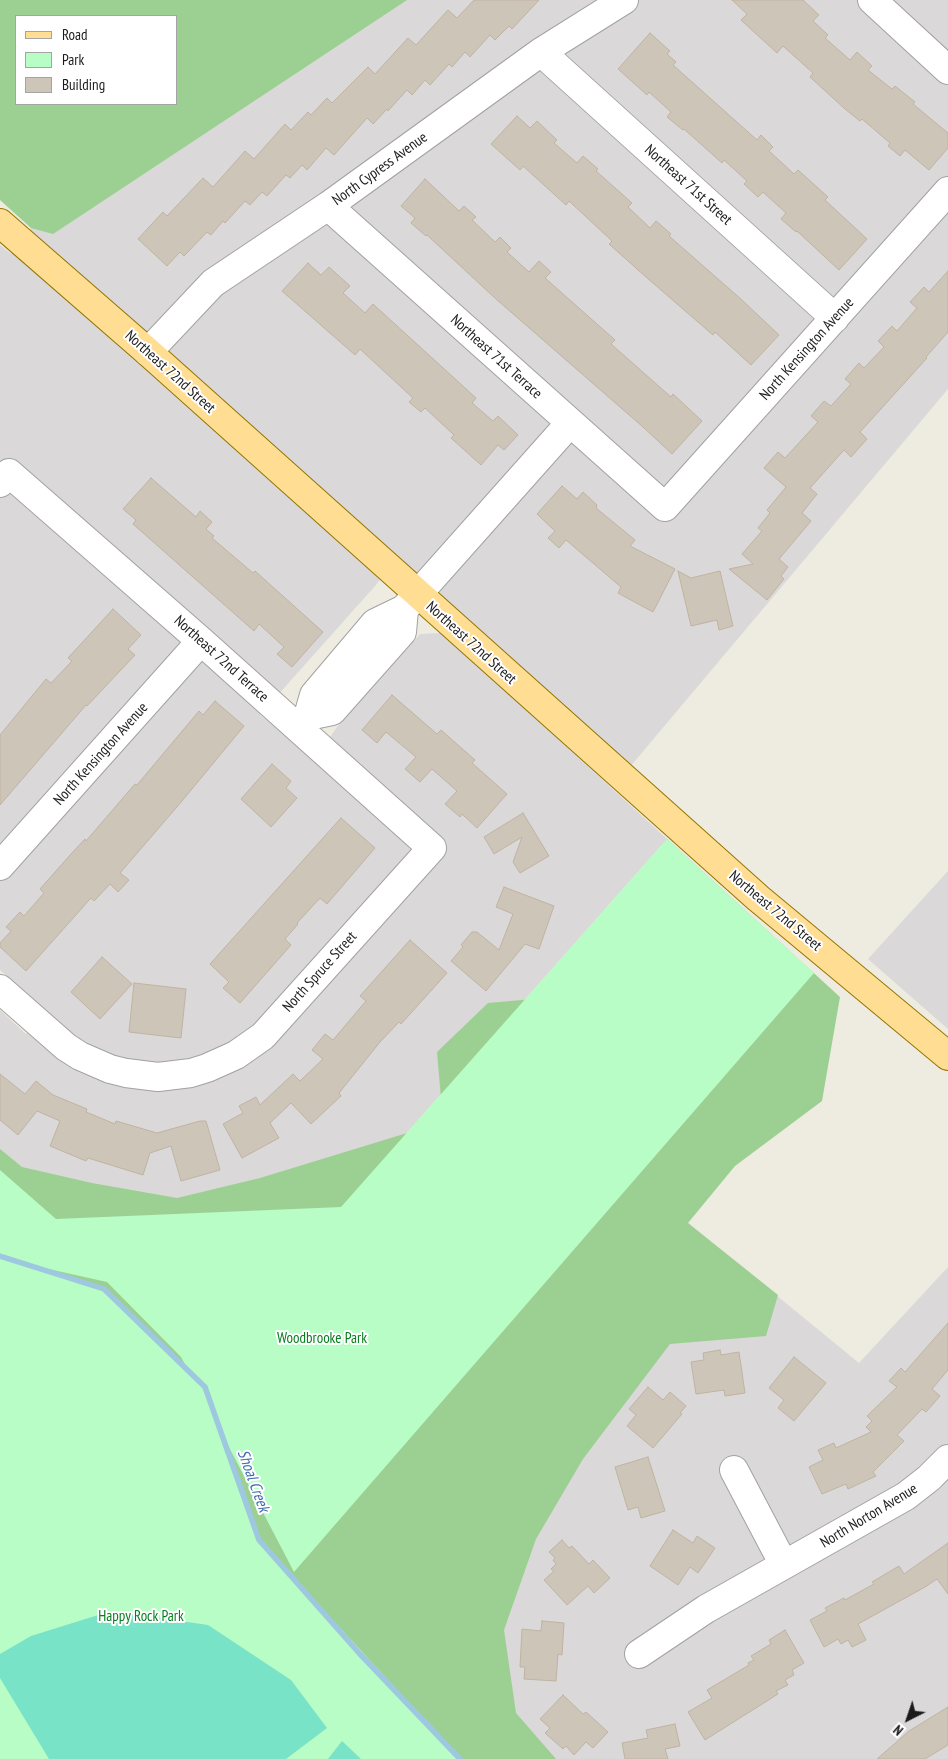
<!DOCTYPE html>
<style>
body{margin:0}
#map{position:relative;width:948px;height:1759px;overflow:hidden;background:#eeebe0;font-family:"PT Sans Narrow",sans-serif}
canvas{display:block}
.legend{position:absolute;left:15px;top:15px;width:162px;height:90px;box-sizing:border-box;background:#fff;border:1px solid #a4a4a4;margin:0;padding:6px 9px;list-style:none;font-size:15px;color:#1b1b1b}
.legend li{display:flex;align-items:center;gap:10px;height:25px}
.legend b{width:25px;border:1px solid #a4a4a4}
.north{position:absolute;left:883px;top:1694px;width:50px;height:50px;-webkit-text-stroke:4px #fff;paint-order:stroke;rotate:221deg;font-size:14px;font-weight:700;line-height:20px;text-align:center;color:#1b1b1b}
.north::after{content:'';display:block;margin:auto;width:18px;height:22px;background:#1b1b1b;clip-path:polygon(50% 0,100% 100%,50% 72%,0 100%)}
</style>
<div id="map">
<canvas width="948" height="1759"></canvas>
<ul class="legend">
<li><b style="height:6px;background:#ffde94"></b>Road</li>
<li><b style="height:14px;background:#b8fcc6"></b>Park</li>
<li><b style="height:14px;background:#cec5b9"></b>Building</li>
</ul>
<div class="north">N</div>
</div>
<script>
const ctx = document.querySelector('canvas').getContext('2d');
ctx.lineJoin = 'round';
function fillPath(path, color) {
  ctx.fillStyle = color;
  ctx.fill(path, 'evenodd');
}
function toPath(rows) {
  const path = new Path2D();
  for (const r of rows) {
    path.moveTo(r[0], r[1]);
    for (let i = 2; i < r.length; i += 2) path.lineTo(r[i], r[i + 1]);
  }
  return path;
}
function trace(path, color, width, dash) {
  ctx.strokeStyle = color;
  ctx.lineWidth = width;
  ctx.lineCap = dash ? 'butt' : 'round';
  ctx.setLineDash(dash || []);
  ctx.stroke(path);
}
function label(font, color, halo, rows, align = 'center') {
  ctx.font = font + ' "PT Sans Narrow",sans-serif';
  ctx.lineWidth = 4;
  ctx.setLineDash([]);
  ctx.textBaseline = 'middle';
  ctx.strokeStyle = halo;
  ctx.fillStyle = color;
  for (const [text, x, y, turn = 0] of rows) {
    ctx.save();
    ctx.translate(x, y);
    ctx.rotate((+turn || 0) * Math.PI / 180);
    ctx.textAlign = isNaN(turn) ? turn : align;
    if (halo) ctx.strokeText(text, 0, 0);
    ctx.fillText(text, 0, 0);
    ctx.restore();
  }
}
fillPath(toPath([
 [219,0,948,0,948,389,629,768,397,557,375,586,260,715,315,759,337,727,420,634,443,633,667,839,341,1207,56,1219,0,1170,0,1010,26,1034,46,1010,0,970,0,245,11,254,31,228,176,104],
 [948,871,948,1029,868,959],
 [688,1223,859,1363,948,1267,948,1759,496,1759,311,1580]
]), '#dad8d8');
fillPath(toPath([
 [0,0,407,0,53,234,31,228,0,200],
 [176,16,176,104,16,104,16,16],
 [667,839,840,997,822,1101,735,1166,688,1223,778,1295,766,1336,670,1344,583,1459,536,1539,504,1630,516,1713,556,1759,389,1759,0,1578,0,1149,22,1167,92,1183,177,1198,260,1178,443,1122,437,1052,488,1003,555,997]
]), '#9cd092');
fillPath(toPath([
 [667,839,814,973,294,1572,221,1432,259,1540,461,1759,0,1759,0,1170,56,1219,341,1207],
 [17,1262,107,1282,181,1357,188,1370,104,1289]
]), '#b8fcc6');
fillPath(toPath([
 [111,1611,208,1625,291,1680,327,1728,286,1759,49,1759,0,1678,0,1654,31,1636],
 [342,1741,361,1759,328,1759]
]), '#78e3c7');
trace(toPath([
 [0,1256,104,1289,205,1387,259,1540,359,1653,460,1759]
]), '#9dc8df', 5.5);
const building = toPath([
 [474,0,539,0,512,29,509,26,495,40,490,35,470,57,465,52,452,67,449,64,430,85,425,80,412,95,407,90,388,111,387,109,373,124,367,118,334,155,326,148,307,170,302,165,290,178,286,175,267,196,262,192,250,205,245,201,225,223,223,221,211,235,207,232,184,256,180,252,167,266,138,239,163,212,167,216,203,178,213,187,245,151,254,159,285,124,291,130,308,112,311,115,327,98,332,103,368,67,375,74,408,38,416,45,448,10,457,18,474,0],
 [732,0,803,0,819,15,813,21,828,35,825,38,850,60,857,52,872,66,868,70,892,89,895,86,915,102,913,104,948,133,948,148,929,170,905,150,900,156,888,146,890,143,862,119,860,121,845,109,810,77,813,73,783,46,777,53,741,20,747,14,732,0],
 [650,33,670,51,667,54,676,62,673,65,757,140,761,135,773,147,769,151,794,174,798,170,828,197,825,200,867,239,839,270,797,231,796,232,781,219,786,213,763,192,758,197,744,184,747,181,724,160,722,163,684,129,683,130,667,117,671,112,649,92,647,95,618,69,650,33],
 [517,116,530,128,537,121,557,140,554,143,577,163,583,156,598,169,596,171,632,203,628,207,650,228,656,221,671,234,669,236,742,300,779,335,751,365,715,332,713,335,646,277,609,244,612,241,569,201,566,205,523,166,520,170,491,144,517,116],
 [425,179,459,211,464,206,476,217,472,220,495,242,500,237,511,248,507,252,529,272,539,261,551,272,545,278,615,340,611,344,671,397,673,394,702,421,672,454,643,427,496,299,427,235,426,236,411,223,415,218,401,206,425,179],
 [308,263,321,275,329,267,350,286,343,293,365,313,373,304,476,398,472,403,493,421,498,416,518,435,504,450,498,445,481,465,451,438,454,435,425,408,421,412,409,402,413,398,360,349,355,355,282,291,308,263],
 [948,271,948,332,926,357,927,358,860,432,867,439,851,457,844,450,810,488,817,494,802,513,811,521,779,559,788,567,781,576,784,579,767,600,729,569,753,564,742,554,762,531,758,528,770,513,767,510,786,487,764,468,778,452,785,458,818,422,811,416,824,401,831,406,851,384,845,379,859,363,864,368,884,347,878,341,892,326,897,331,917,308,910,302,924,287,929,292,948,271],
 [151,478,196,517,200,511,212,522,206,529,214,536,212,538,253,573,255,571,323,632,292,667,277,654,284,647,259,624,254,631,133,524,136,520,123,509,151,478],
 [562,486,577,499,583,492,597,505,596,508,635,540,630,546,675,569,653,612,618,593,621,587,566,540,559,548,548,538,555,531,537,514,562,486],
 [678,571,691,578,720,571,733,626,719,630,717,620,691,626,678,571],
 [113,609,141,635,128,649,135,655,87,706,86,705,0,805,0,735,46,679,51,683,72,661,68,658,113,609],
 [392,695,437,734,441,730,475,760,472,763,507,794,477,828,462,814,460,817,445,804,457,791,432,769,420,782,405,769,416,757,386,732,377,743,362,730,392,695],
 [215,701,244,726,182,801,120,873,129,880,118,892,110,884,94,901,91,898,26,971,0,947,0,943,11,931,6,927,20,912,24,916,44,893,40,889,71,854,85,839,86,841,135,784,137,785,199,711,203,715,215,701],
 [272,764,291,781,286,788,297,798,271,827,241,799,272,764],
 [523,813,549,856,520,873,513,862,522,837,494,854,484,837,523,813],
 [341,818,375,848,327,904,320,898,297,923,298,924,285,939,291,945,240,1003,223,988,229,982,210,964,341,818],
 [504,887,554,906,539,949,525,944,486,991,451,961,463,947,461,945,472,932,477,932,499,950,513,914,496,907,504,887],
 [410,940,447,973,401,1024,399,1022,380,1042,339,1093,341,1096,311,1124,291,1103,270,1123,279,1138,242,1158,223,1124,243,1113,239,1106,256,1097,260,1105,293,1074,300,1081,323,1059,312,1050,325,1034,333,1040,366,1001,360,996,410,940],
 [102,957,132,984,100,1019,71,992,102,957],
 [134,983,186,989,181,1038,129,1032,134,983],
 [0,1074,25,1094,36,1081,53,1095,87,1109,86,1112,115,1124,116,1121,157,1133,200,1121,206,1121,220,1170,181,1181,171,1146,150,1153,143,1175,88,1158,86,1161,50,1146,60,1121,37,1111,18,1135,0,1120,0,1074],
 [948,1323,948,1370,932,1389,940,1396,926,1412,922,1409,897,1435,904,1441,873,1472,876,1476,848,1489,846,1484,822,1494,809,1467,823,1460,818,1450,834,1443,836,1448,871,1432,866,1427,872,1421,867,1416,897,1387,889,1381,901,1368,905,1372,948,1323],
 [720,1350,721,1355,739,1352,745,1393,725,1396,724,1390,696,1394,691,1362,704,1360,703,1353,720,1350],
 [794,1357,826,1383,794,1421,778,1408,784,1400,769,1388,794,1357],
 [648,1387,663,1400,670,1392,686,1406,680,1413,682,1414,653,1448,627,1426,636,1415,629,1409,648,1387],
 [648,1457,665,1511,641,1518,638,1507,628,1510,615,1467,648,1457],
 [673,1530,693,1543,697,1536,715,1548,698,1573,690,1567,678,1585,650,1566,673,1530],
 [562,1540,569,1548,572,1546,589,1564,593,1560,610,1578,594,1593,588,1586,567,1605,544,1580,554,1571,551,1569,556,1564,553,1560,555,1558,549,1552,562,1540],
 [948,1543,948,1594,937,1579,925,1587,858,1624,866,1640,852,1647,848,1640,841,1644,838,1639,824,1647,810,1620,827,1611,825,1608,844,1598,845,1600,874,1584,872,1582,899,1566,904,1574,948,1543],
 [542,1621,564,1623,562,1655,558,1654,556,1681,524,1679,525,1667,520,1667,522,1629,541,1631,542,1621],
 [785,1630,804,1663,792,1670,794,1675,785,1680,788,1685,776,1691,778,1694,705,1740,688,1712,712,1698,707,1690,749,1665,748,1663,754,1660,751,1656,771,1644,769,1640,785,1630],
 [563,1695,583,1714,586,1712,608,1732,593,1748,586,1742,574,1755,566,1746,563,1749,545,1733,550,1728,540,1719,563,1695],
 [948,1707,948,1745,925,1759,877,1759,909,1731,948,1707],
 [675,1724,680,1746,665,1749,668,1759,625,1759,622,1743,648,1738,646,1730,675,1724]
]);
fillPath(building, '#cec5b9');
trace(building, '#c0b3a2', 1);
const minor = toPath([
 [872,0,948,70],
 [541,52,835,318],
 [328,206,665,507,948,191],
 [148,352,213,283,328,206,541,52,624,0],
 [0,483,9,473,201,641,432,848,263,1036,236,1055,207,1068,191,1073,158,1077,126,1073,110,1069,80,1056,66,1047,0,989],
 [308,716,332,711,402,632,404,609],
 [298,727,308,716,314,695,375,623,404,609,417,595,570,423],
 [0,866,201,641],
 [734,1470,784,1565],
 [639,1654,706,1609,906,1496,929,1478,948,1459]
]);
const major = toPath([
 [0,223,148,352,758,898,948,1056]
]);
trace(minor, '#a2a2a2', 30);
trace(major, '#937500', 30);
trace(minor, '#fff', 28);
trace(major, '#ffde94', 28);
label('15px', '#1b1b1b', '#fff', [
 ["North Cypress Avenue",380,169,-36],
 ["Northeast 71st Street",688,185,42],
 ["North Kensington Avenue",807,349,-48],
 ["Northeast 71st Terrace",496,357,42],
 ["Northeast 72nd Street",170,372,42],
 ["Northeast 72nd Street",471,643,42],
 ["Northeast 72nd Terrace",221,659,42],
 ["North Kensington Avenue",101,754,-48],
 ["Northeast 72nd Street",775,911,40],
 ["North Spruce Street",320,972,-48],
 ["North Norton Avenue",869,1516,-31]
]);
label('15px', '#057e1e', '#fff', [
 ["Woodbrooke Park",322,1339],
 ["Happy Rock Park",141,1617]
]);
label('italic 16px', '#436cb0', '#fff', [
 ["Shoal Creek",253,1481,70]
]);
</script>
